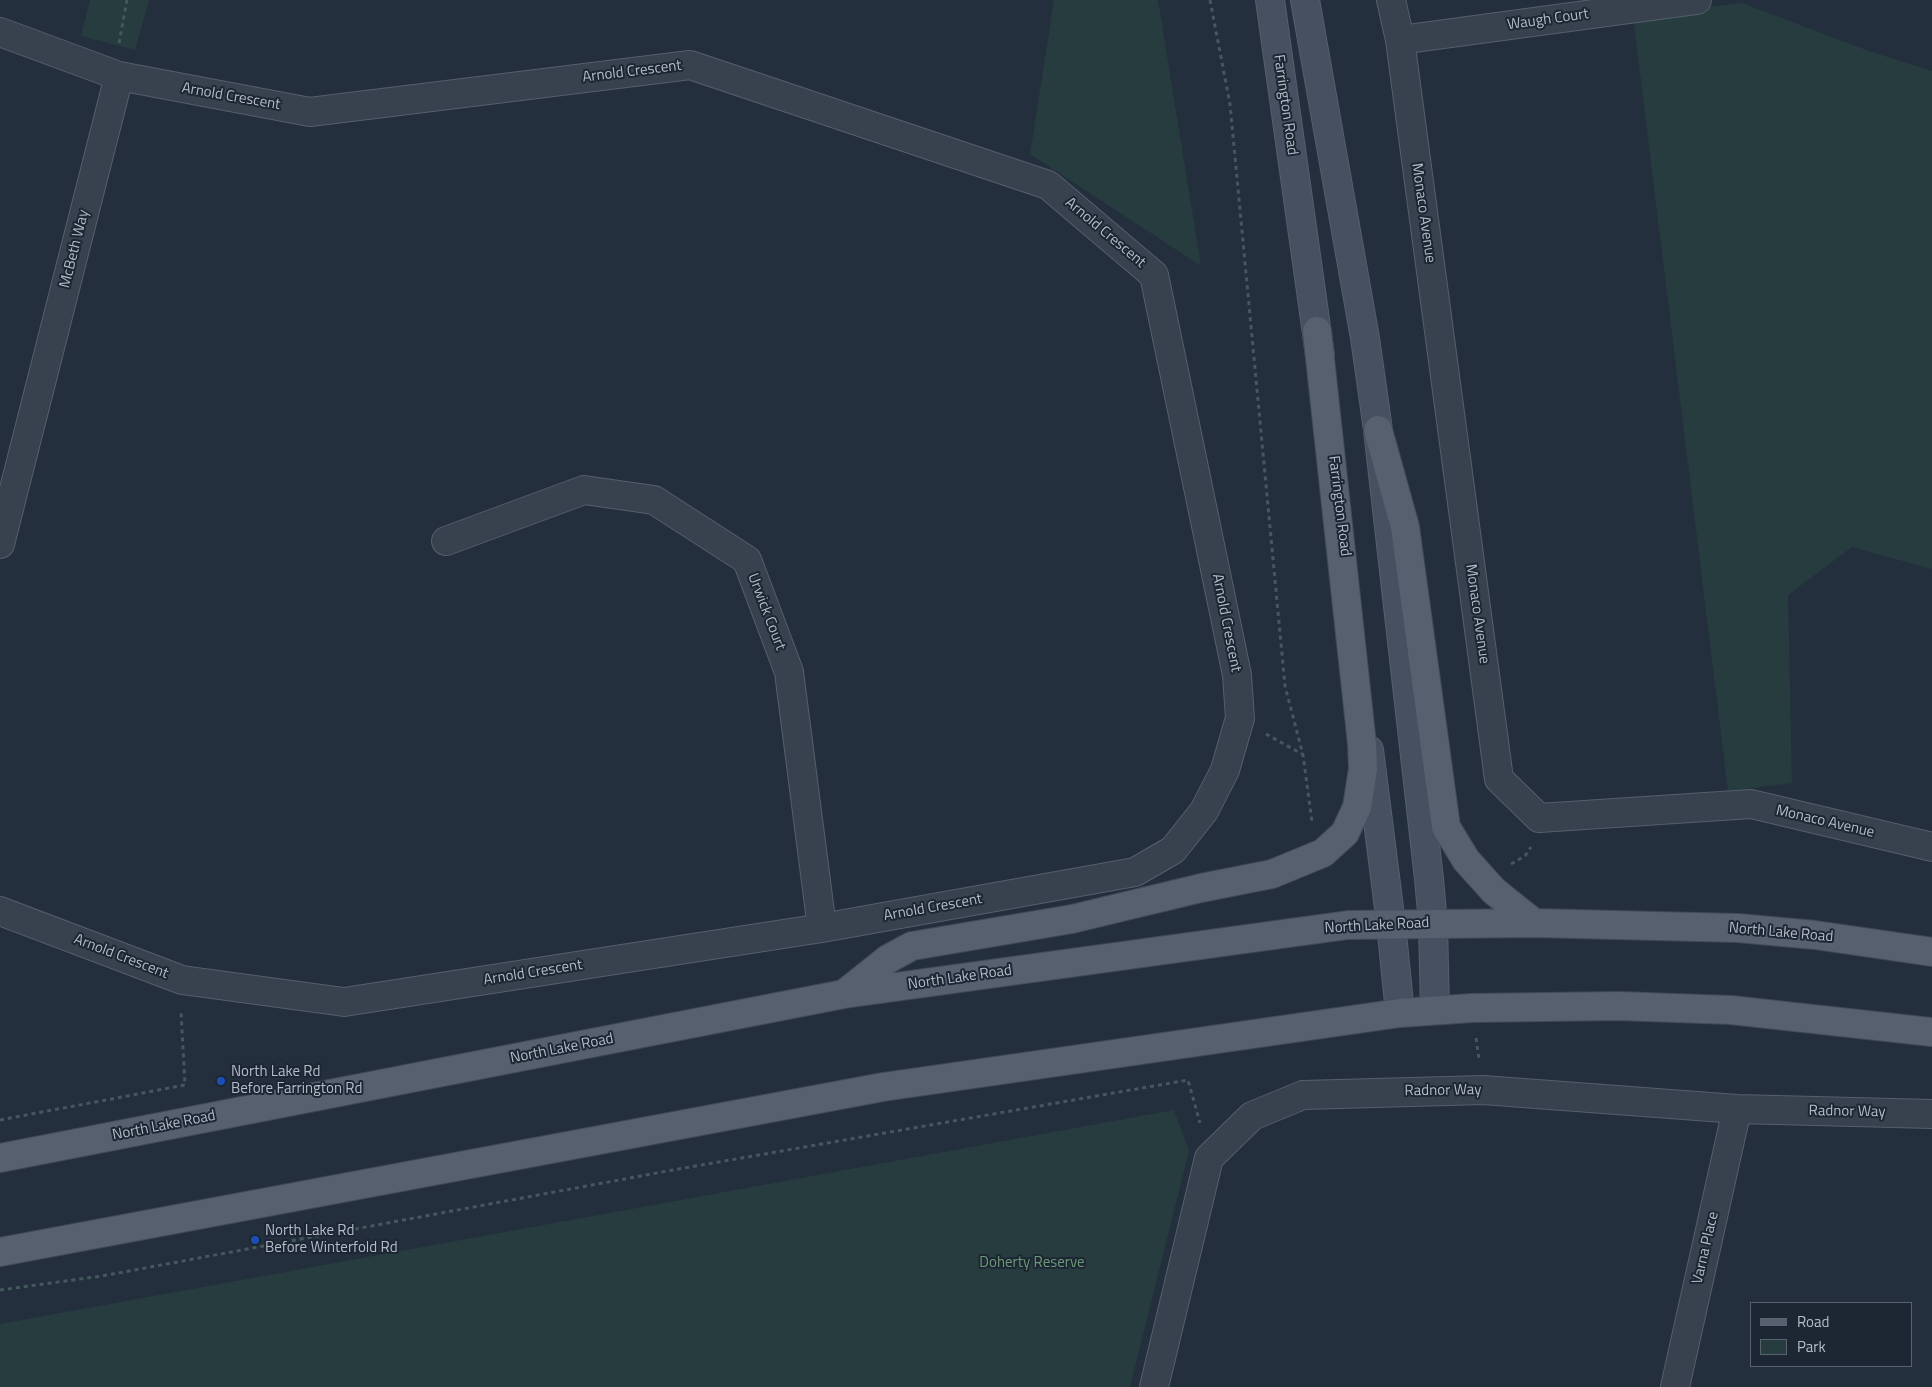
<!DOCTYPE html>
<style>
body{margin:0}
#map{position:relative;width:1932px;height:1387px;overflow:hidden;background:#242f3e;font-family:"Titillium Web",sans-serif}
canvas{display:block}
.legend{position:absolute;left:1750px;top:1302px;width:162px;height:65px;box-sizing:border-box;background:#1d2633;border:1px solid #59626f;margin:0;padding:6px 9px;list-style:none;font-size:15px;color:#b4bcc9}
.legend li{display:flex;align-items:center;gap:10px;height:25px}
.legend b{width:25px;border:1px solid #59626f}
</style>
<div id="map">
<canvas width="1932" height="1387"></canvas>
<ul class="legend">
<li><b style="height:6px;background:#56606e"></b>Road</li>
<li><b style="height:14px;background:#263c3f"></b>Park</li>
</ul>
</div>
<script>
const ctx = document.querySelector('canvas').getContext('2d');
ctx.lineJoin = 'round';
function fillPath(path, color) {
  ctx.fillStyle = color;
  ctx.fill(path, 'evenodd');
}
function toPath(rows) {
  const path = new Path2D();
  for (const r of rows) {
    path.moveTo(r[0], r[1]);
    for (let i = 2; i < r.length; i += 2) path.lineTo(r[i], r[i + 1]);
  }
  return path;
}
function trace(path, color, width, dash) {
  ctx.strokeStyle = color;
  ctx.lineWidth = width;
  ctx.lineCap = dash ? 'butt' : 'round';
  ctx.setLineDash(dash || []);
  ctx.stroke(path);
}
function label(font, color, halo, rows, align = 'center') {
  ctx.font = font + ' "Titillium Web",sans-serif';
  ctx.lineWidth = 4;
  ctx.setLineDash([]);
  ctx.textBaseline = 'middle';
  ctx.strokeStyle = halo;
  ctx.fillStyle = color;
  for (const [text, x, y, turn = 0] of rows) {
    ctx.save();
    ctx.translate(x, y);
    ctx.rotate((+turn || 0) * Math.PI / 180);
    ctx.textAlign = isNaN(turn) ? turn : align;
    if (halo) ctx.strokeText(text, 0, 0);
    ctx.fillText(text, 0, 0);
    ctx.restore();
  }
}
fillPath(toPath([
 [90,0,149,0,135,50,81,36],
 [1054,0,1158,0,1201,266,1030,154],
 [1742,3,1869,51,1932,71,1932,569,1852,547,1788,595,1792,783,1728,791,1633,16],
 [1174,1110,1189,1151,1130,1387,0,1387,0,1324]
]), '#263c3f');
const street = toPath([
 [1391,0,1400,40,1499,779,1539,818,1751,804,1932,847],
 [0,32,119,76,0,544],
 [1400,40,1697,0],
 [446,541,584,490,654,500,747,560,789,672,822,928],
 [0,911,182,980,344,1002,822,928,1135,872,1173,850,1204,811,1225,770,1240,718,1237,675,1154,275,1048,185,690,65,310,112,119,76],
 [1154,1387,1209,1158,1252,1116,1303,1095,1483,1090,1737,1109,1932,1114],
 [1675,1387,1737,1109]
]);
const secondary = toPath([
 [1270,0,1320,355],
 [1305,0,1365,338,1378,430,1429,879,1433,924,1435,1010],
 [1369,750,1391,924,1400,1013]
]);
const primary = toPath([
 [1378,430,1405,527,1446,827,1466,860,1494,891,1534,923],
 [844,994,888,959,912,946,1072,919,1201,888,1272,874,1323,853,1345,833,1357,807,1363,769,1362,744,1317,331],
 [0,1158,844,994,1348,925,1534,923,1738,928,1815,935,1932,952],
 [0,1252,883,1087,1400,1013,1472,1008,1618,1006,1731,1010,1932,1032]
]);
trace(street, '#565f6c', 30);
trace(secondary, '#565f6c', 30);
trace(primary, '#414a57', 30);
trace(toPath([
 [1210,0,1230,104,1285,686,1303,755,1312,822],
 [119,43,127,0],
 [1266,734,1302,754],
 [1511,864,1525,856,1531,847],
 [1476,1038,1479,1059],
 [0,1120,185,1085,181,1012],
 [0,1290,102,1276,673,1170,1188,1080,1200,1123]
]), '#44595c', 3, [4, 4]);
trace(street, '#38414e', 28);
trace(secondary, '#465061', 28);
trace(primary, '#56606e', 28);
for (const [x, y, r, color] of [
 [221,1081,5,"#1a4fb4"],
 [255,1240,5,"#1a4fb4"]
]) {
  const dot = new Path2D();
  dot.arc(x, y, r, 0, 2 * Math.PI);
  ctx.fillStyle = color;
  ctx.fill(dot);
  trace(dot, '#1d2633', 2);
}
label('15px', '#b4bcc9', '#1d2633', [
 ["Waugh Court",1548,20,-8],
 ["Arnold Crescent",632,72,-7],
 ["Arnold Crescent",231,97,10],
 ["Farrington Road",1285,105,82],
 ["Monaco Avenue",1423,213,82],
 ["Arnold Crescent",1105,233,40],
 ["McBeth Way",75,249,-76],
 ["Farrington Road",1339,506,83],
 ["Urwick Court",766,612,69],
 ["Monaco Avenue",1477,614,82],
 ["Arnold Crescent",1226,623,79],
 ["Monaco Avenue",1825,822,13],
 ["Arnold Crescent",933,908,-10],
 ["North Lake Road",1377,926,-3],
 ["North Lake Road",1781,933,5],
 ["Arnold Crescent",121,957,21],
 ["Arnold Crescent",533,973,-9],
 ["North Lake Road",960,978,-8],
 ["North Lake Road",562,1049,-11],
 ["Radnor Way",1443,1091,-1],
 ["Radnor Way",1847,1112,1],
 ["North Lake Road",164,1126,-11],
 ["Varna Place",1706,1248,-77]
]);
label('15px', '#b4bcc9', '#1d2633', [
 ["North Lake Rd",231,1072],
 ["Before Farrington Rd",231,1089],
 ["North Lake Rd",265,1231],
 ["Before Winterfold Rd",265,1248]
], 'left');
label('15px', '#6b9a76', '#1d2633', [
 ["Doherty Reserve",1032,1263]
]);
</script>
